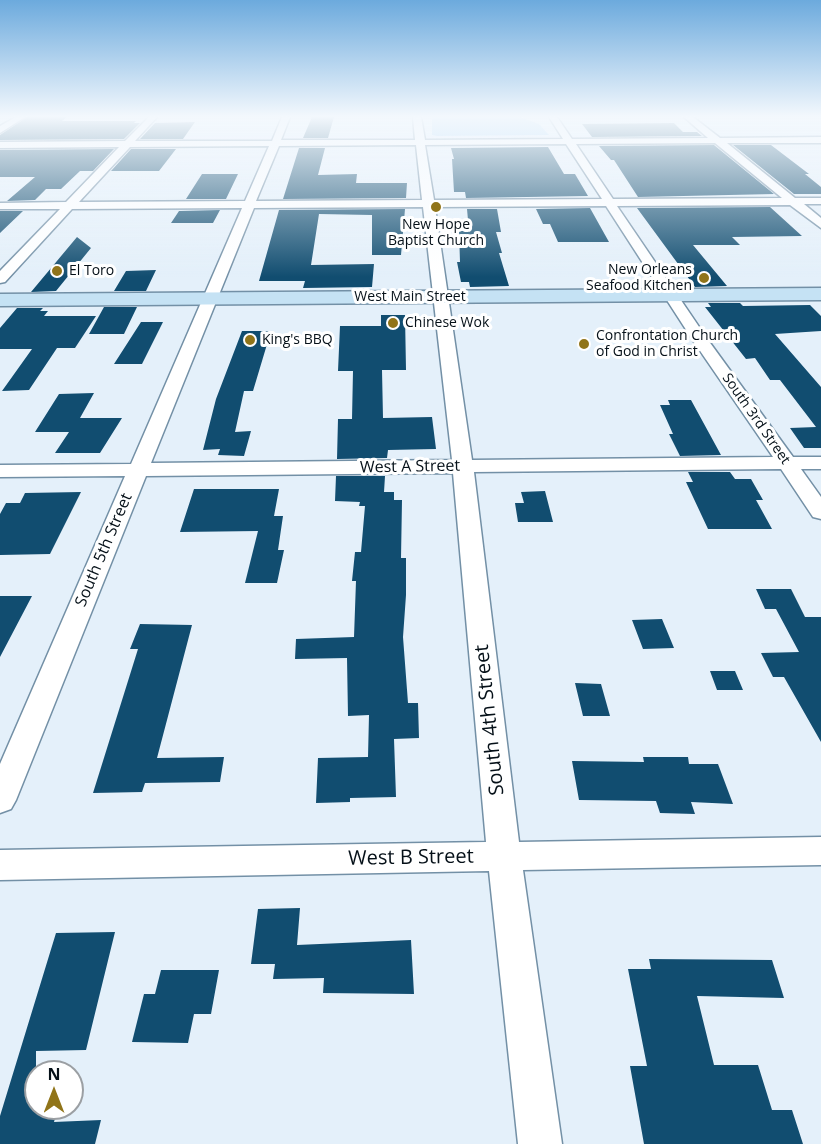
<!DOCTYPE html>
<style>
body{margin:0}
#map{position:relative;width:821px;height:1144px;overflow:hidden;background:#e4f0fa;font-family:"Open Sans",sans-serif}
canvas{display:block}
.north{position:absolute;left:24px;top:1060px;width:60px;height:60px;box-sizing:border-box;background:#fff;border:2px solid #9b9fa3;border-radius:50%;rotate:0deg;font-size:16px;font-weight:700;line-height:24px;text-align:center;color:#051018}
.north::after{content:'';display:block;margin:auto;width:21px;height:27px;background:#907419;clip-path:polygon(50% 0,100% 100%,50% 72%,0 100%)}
</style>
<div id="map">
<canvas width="821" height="1144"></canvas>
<div class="north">N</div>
</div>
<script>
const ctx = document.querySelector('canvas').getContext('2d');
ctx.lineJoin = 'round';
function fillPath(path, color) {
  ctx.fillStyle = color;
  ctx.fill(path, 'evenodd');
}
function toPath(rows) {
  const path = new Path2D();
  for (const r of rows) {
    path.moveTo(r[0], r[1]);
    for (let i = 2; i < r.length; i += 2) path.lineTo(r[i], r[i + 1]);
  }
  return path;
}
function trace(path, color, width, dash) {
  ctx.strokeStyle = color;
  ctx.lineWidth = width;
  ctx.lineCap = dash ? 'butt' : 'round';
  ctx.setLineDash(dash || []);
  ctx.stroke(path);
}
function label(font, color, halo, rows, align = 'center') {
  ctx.font = font + ' "Open Sans",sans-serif';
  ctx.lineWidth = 6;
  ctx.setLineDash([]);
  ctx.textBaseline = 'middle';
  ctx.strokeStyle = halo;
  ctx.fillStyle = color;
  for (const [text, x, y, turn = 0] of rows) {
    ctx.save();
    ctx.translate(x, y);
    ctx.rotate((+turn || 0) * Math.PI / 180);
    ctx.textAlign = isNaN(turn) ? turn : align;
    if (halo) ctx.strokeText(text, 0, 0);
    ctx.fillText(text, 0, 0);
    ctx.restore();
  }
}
fillPath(toPath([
 [432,117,520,117,539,124,549,135,437,136,432,135]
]), '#9dd3f9');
fillPath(toPath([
 [27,117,67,117,62,121,136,121,134,123,140,123,124,139,0,140,0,135],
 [312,117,334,117,328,138,303,138],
 [195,122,183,139,140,139,155,123],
 [674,123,683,132,697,132,702,136,592,137,582,124],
 [714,145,774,194,638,197,614,160,611,160,599,146],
 [733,145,771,145,809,174,805,174,821,187,821,194,794,194],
 [548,147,564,174,575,174,588,196,466,198,465,192,454,192,452,159,454,159,451,148],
 [299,148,325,148,318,175,357,174,356,183,407,183,406,198,283,199],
 [114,149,93,171,80,171,61,189,46,189,35,200,7,201,35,177,0,177,0,150],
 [131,149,176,149,159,171,111,171],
 [202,174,238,174,226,199,186,199],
 [770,207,802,236,732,237,740,245,693,245,727,286,695,287,637,208],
 [590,208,609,242,558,242,550,224,543,224,536,209],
 [405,209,401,255,372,255,372,215,319,214,311,265,374,264,372,287,303,288,305,281,259,281,279,210],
 [467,209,497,209,501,232,496,232,502,253,499,253,509,286,470,287,469,282,461,282,457,262,460,262,459,231,469,231],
 [220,210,213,223,171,223,179,211],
 [0,211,23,211,0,233],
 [77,237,91,248,56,291,31,292],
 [156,270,146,291,114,291,126,271],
 [708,303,740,303,743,306,810,305,821,316,821,331,775,334,821,387,821,448,804,448,790,428,816,427,780,380,770,380,755,358,746,359,705,307,711,307],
 [104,307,137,307,124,334,89,334],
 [17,308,43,308,40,311,48,311,44,316,96,316,75,348,57,348,29,390,2,391,32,349,0,349,0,328],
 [381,315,405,315,406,370,382,370,383,418,432,417,436,449,388,450,387,458,337,459,338,419,352,419,353,371,338,371,340,326,381,326],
 [141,322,163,322,142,364,114,364],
 [242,331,271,331,253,391,244,391,235,432,251,431,244,456,218,455,220,449,203,450,216,399],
 [94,393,80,418,122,418,100,453,55,453,69,432,35,432,59,394],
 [668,400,691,400,721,455,680,456,669,434,673,434,660,405,670,405],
 [688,472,730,472,735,479,751,479,763,500,756,500,772,529,708,529,686,482,693,482],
 [336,476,385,476,384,492,394,492,394,500,402,500,401,558,406,558,406,595,403,637,408,703,418,703,419,738,394,739,396,797,350,798,350,802,316,803,318,758,368,757,369,715,348,716,347,658,295,659,296,639,354,637,356,581,352,581,355,552,361,552,365,506,359,506,360,502,335,501],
 [194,489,279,489,274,516,283,516,278,550,284,550,277,583,245,583,258,531,180,532],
 [545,491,553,522,518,522,515,503,524,503,521,492],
 [81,492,50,554,0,555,0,514,6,503,20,503,25,493],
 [756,589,791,589,805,617,821,617,821,742,784,677,773,677,761,653,799,652,776,609,765,609],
 [0,596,32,596,0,657],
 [662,619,674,648,643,649,632,620],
 [140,624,192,625,157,758,224,757,220,782,145,783,142,792,93,793,138,649,130,649],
 [710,671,735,671,743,690,717,690],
 [575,683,601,684,610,716,583,716],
 [643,757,688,757,689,764,718,764,733,804,691,802,695,814,660,813,656,801,579,800,572,761,644,762],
 [300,908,297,945,411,940,414,994,323,993,324,978,273,979,275,964,251,964,258,909],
 [115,932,86,1050,36,1051,36,1108,58,1108,54,1122,101,1120,95,1144,0,1144,0,1116,56,933],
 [649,959,772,960,784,998,697,996,714,1065,758,1065,772,1110,792,1110,803,1144,644,1144,630,1066,647,1066,628,969,651,969],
 [161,970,219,970,211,1014,194,1014,188,1043,132,1042,144,994,155,994]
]), '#114d70');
const minor = toPath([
 [16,117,25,117,0,133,0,126,16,117],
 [149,117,157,117,135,141,272,141,282,117,290,117,281,140,415,140,413,117,421,117,425,140,563,139,549,117,557,117,572,139,708,138,684,117,693,117,720,138,821,137,821,143,727,143,795,198,821,198,821,204,804,204,821,218,821,228,790,205,617,206,708,340,793,457,821,457,821,469,801,469,821,497,821,519,813,517,781,469,474,472,519,842,821,837,821,865,523,870,562,1144,518,1144,489,871,0,880,0,850,486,842,453,473,146,476,16,800,11,809,0,813,0,764,125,476,0,477,0,465,131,464,242,208,72,209,5,282,0,283,0,271,60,209,0,209,0,203,66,202,119,147,0,148,0,142,125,141,149,117],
 [715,143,782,198,613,199,576,144,715,143],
 [566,144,602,199,434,200,425,145,566,144],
 [416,145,422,200,256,201,279,146,416,145],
 [269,146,245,201,79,202,130,147,269,146],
 [606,206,694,342,773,457,472,460,435,207,606,206],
 [423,207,452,460,151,463,254,208,423,207]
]);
const secondary = toPath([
 [821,288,821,300,0,306,0,294,821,288]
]);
trace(minor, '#7390a6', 3);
trace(secondary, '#7390a6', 3);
fillPath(minor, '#fff');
fillPath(secondary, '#c5e2f4');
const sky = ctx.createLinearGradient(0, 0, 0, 277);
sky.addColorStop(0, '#6caadd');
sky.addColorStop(0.42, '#f3f8fd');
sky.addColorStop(1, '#f3f8fd00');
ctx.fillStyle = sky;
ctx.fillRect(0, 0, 821, 277);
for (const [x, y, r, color] of [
 [436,207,6,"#907419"],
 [57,271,6,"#907419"],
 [704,278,6,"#907419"],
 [393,323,6,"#907419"],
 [250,340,6,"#907419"],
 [584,344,6,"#907419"]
]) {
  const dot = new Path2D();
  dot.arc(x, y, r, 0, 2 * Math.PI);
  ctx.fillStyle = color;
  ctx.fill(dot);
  trace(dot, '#fff', 2);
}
label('14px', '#051018', '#fff', [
 ["New Hope",436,225,"center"],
 ["Baptist Church",436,241,"center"],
 ["New Orleans",692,270,"right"],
 ["Seafood Kitchen",692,286,"right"],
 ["El Toro",69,271],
 ["Chinese Wok",405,323],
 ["Confrontation Church",596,336],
 ["of God in Christ",596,352],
 ["King's BBQ",262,340]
], 'left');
label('14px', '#051018', '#fff', [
 ["West Main Street",410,297],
 ["South 3rd Street",756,419,55]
]);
label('16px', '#051018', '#fff', [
 ["West A Street",410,467,-1],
 ["South 5th Street",104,550,-67]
]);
label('20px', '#051018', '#fff', [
 ["South 4th Street",490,720,-96],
 ["West B Street",411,858,-1]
]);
</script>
